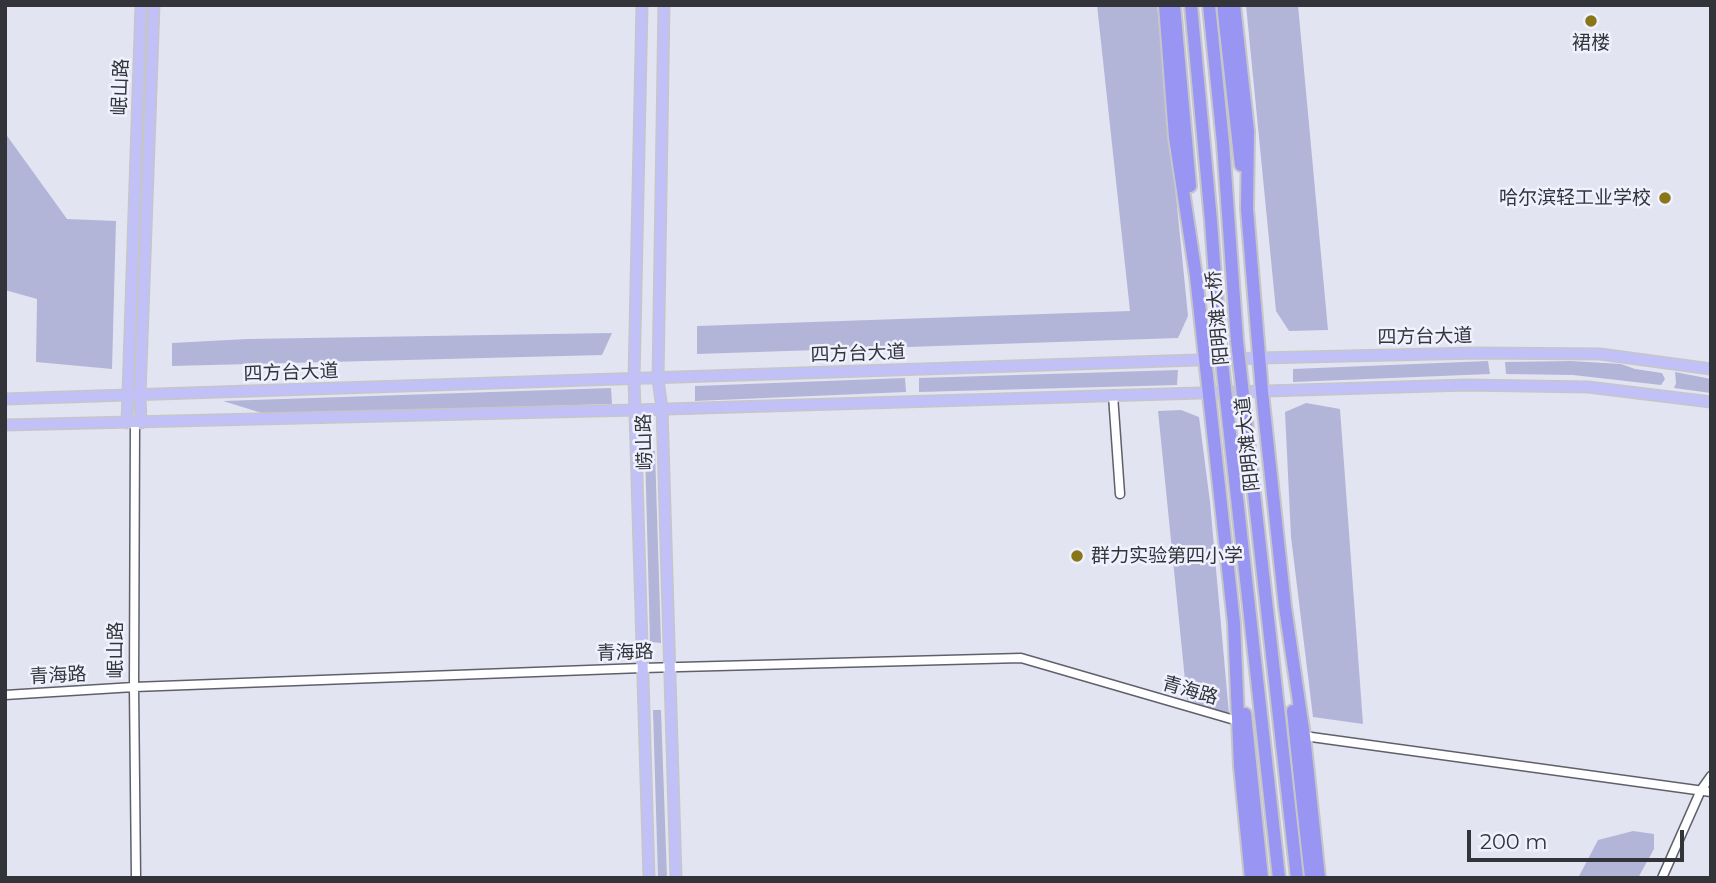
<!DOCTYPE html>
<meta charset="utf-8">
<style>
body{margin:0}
#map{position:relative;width:1716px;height:883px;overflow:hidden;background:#e3e4f1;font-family:Montserrat,sans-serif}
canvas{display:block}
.frame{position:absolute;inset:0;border:7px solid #333439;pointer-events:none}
.scale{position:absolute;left:1467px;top:830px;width:217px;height:32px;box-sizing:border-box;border:4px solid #333439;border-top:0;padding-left:9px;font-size:21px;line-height:24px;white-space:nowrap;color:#333439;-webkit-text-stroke:5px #f0f1fe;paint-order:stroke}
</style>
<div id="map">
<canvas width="1716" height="883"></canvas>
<div class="frame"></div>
<div class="scale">200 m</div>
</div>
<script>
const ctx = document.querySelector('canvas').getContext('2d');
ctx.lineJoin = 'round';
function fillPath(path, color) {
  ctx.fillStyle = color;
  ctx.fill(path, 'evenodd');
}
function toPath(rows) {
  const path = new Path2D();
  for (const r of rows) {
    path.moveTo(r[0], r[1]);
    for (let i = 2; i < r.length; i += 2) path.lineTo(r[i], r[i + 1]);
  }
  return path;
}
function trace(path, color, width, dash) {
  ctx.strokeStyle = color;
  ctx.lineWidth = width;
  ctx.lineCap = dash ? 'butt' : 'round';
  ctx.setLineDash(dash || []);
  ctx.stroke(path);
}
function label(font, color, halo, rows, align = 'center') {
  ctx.font = font + ' Montserrat,"Noto Sans SC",sans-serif';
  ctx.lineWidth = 5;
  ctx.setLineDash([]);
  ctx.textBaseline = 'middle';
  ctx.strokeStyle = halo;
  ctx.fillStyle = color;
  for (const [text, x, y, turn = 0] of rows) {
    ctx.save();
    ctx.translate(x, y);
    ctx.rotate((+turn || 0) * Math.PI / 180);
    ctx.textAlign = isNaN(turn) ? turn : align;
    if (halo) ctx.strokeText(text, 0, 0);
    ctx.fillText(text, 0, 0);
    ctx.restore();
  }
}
fillPath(toPath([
 [1097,5,1157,5,1188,316,1178,338,697,354,697,326,1130,311],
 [1246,5,1298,5,1328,330,1289,331,1276,311],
 [5,133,67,219,116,221,112,369,36,362,37,299,5,290],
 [612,333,602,355,172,366,172,343,247,339],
 [1488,361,1490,374,1293,382,1293,369],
 [1571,361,1621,364,1635,369,1662,373,1665,379,1661,385,1573,375,1506,374,1505,362],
 [1178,370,1177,385,919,392,919,378],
 [1675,372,1711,379,1711,393,1674,388,1676,383],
 [905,378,906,392,695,401,695,386],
 [611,388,612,404,265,414,223,401],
 [1306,403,1340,409,1363,724,1313,717,1291,537,1285,412],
 [1181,410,1199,417,1210,502,1229,714,1187,700,1158,411],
 [645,450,655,451,661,643,650,642],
 [653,710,661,710,667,878,658,878],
 [1633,831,1654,834,1654,849,1638,878,1578,878,1598,840]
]), '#b3b5d8');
const minor = toPath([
 [1113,395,1120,494],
 [135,423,134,687,136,878],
 [5,695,134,687,642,668,1021,658,1238,721],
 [1304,736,1711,792],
 [1662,878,1701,790,1711,776]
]);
const major = toPath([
 [642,5,634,379,649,878],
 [664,5,658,379,662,409,676,878],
 [5,399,1259,358,1479,353,1600,354,1711,369],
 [127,423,141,5],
 [141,423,140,395,154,5],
 [5,425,635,410,1466,385,1588,387,1711,402]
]);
const highway = toPath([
 [1165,5,1175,137,1196,276,1234,623,1240,766,1251,878],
 [1174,5,1190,186],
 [1223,5,1241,165],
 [1234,5,1248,131,1247,209,1262,392,1285,607,1304,736,1319,878],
 [1293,711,1310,878],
 [1245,714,1262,878]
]);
trace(minor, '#5f606b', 11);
trace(major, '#c6c6c8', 13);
trace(highway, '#c6c6c8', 16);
trace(minor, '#fff', 8);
trace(major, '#c1c0f7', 10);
trace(highway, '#9896f2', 12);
const highwayBridge = toPath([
 [1191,5,1211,221,1220,344,1279,878],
 [1209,5,1223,143,1237,341,1297,878]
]);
trace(highwayBridge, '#c6c6c8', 16, []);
trace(highwayBridge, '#9896f2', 12);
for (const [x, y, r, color] of [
 [1591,21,7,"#897619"],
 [1665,198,7,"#897619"],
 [1077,556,7,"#897619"]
]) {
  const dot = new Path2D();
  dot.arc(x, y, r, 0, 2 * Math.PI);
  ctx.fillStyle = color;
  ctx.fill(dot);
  trace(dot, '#f0f1fe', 2.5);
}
label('19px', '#333439', '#f0f1fe', [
 ["裙楼",1591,43],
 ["哈尔滨轻工业学校",1651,198,"right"],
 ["群力实验第四小学",1091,556,"left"]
]);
label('19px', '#333439', '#f0f1fe', [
 ["岷山路",121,87,-88],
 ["阳明滩大桥",1218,318,-95],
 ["四方台大道",1425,337,-1],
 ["四方台大道",858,354,-2],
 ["四方台大道",291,373,-2],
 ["崂山路",645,442,-92],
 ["阳明滩大道",1248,444,-96],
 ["岷山路",116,650,-90],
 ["青海路",625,653,-2],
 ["青海路",58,676,-3],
 ["青海路",1190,691,16]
]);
</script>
